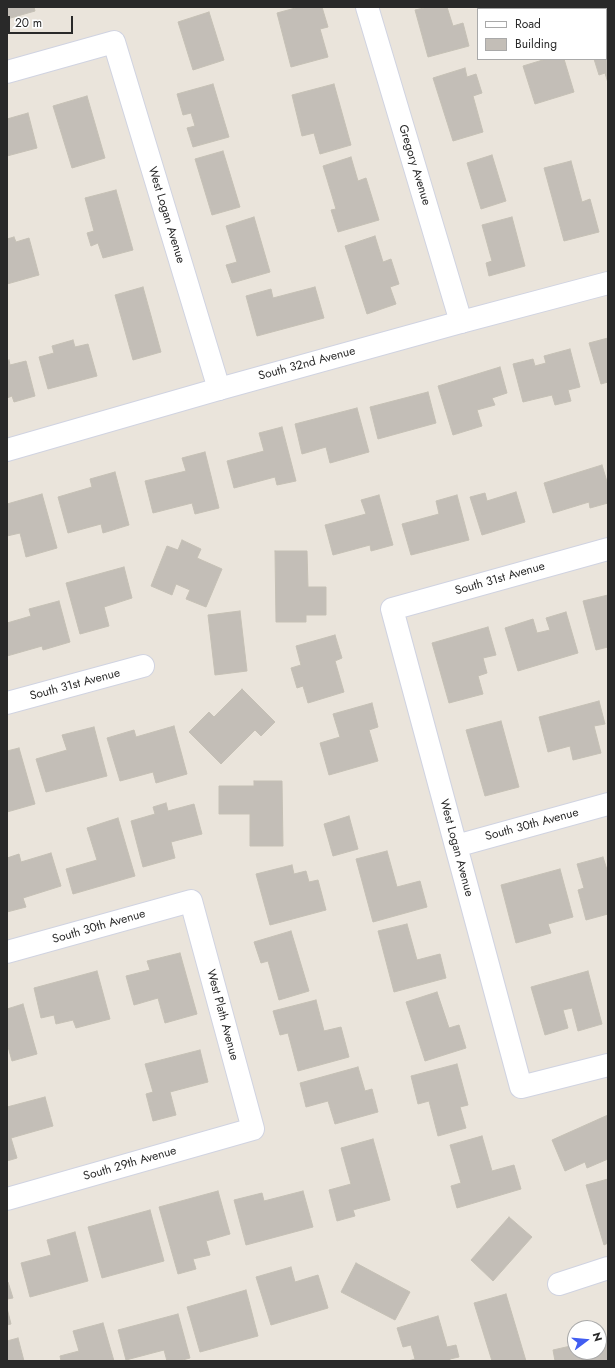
<!DOCTYPE html>
<style>
body{margin:0}
#map{position:relative;width:615px;height:1368px;overflow:hidden;background:#eae4db;font-family:Jost,sans-serif}
canvas{display:block}
.frame{position:absolute;inset:0;border:8px solid #292929;pointer-events:none}
.legend{position:absolute;left:477px;top:8px;width:130px;height:52px;box-sizing:border-box;background:#fff;border:1px solid #a9a9a9;margin:0;padding:5px 7px;list-style:none;font-size:12px;color:#292929}
.legend li{display:flex;align-items:center;gap:8px;height:20px}
.legend b{width:20px;border:1px solid #a9a9a9}
.north{position:absolute;left:567px;top:1320px;width:40px;height:40px;box-sizing:border-box;background:#fff;border:1px solid #a9a9a9;border-radius:50%;rotate:74deg;font-size:11px;font-weight:700;line-height:16px;text-align:center;color:#292929}
.north::after{content:'';display:block;margin:auto;width:14px;height:18px;background:#415df1;clip-path:polygon(50% 0,100% 100%,50% 72%,0 100%)}
.scale{position:absolute;left:8px;top:16px;width:65px;height:18px;box-sizing:border-box;border:2px solid #292929;border-top:0;padding-left:5px;font-size:12px;line-height:14px;white-space:nowrap;color:#292929;-webkit-text-stroke:3px #fff;paint-order:stroke}
</style>
<div id="map">
<canvas width="615" height="1368"></canvas>
<div class="frame"></div>
<ul class="legend">
<li><b style="height:5px;background:#fff"></b>Road</li>
<li><b style="height:11px;background:#c3beb7"></b>Building</li>
</ul>
<div class="north">N</div>
<div class="scale">20 m</div>
</div>
<script>
const ctx = document.querySelector('canvas').getContext('2d');
ctx.lineJoin = 'round';
function fillPath(path, color) {
  ctx.fillStyle = color;
  ctx.fill(path, 'evenodd');
}
function toPath(rows) {
  const path = new Path2D();
  for (const r of rows) {
    path.moveTo(r[0], r[1]);
    for (let i = 2; i < r.length; i += 2) path.lineTo(r[i], r[i + 1]);
  }
  return path;
}
function trace(path, color, width, dash) {
  ctx.strokeStyle = color;
  ctx.lineWidth = width;
  ctx.lineCap = dash ? 'butt' : 'round';
  ctx.setLineDash(dash || []);
  ctx.stroke(path);
}
function label(font, color, halo, rows, align = 'center') {
  ctx.font = font + ' Jost,sans-serif';
  ctx.lineWidth = 3;
  ctx.setLineDash([]);
  ctx.textBaseline = 'middle';
  ctx.strokeStyle = halo;
  ctx.fillStyle = color;
  for (const [text, x, y, turn = 0] of rows) {
    ctx.save();
    ctx.translate(x, y);
    ctx.rotate((+turn || 0) * Math.PI / 180);
    ctx.textAlign = isNaN(turn) ? turn : align;
    if (halo) ctx.strokeText(text, 0, 0);
    ctx.fillText(text, 0, 0);
    ctx.restore();
  }
}
const building = toPath([
 [7,7,34,7,35,11,7,19,7,7],
 [299,7,322,7,328,27,320,29,328,57,291,67,277,13,299,7],
 [428,7,447,7,453,26,463,23,469,46,428,57,415,10,428,7],
 [209,12,224,60,193,70,178,22,209,12],
 [608,17,608,83,605,73,599,75,594,59,606,59,606,18,608,17],
 [546,59,564,59,574,92,535,104,523,66,546,59],
 [465,68,467,77,476,74,482,93,473,96,483,132,453,141,433,78,465,68],
 [213,84,229,137,193,147,187,128,195,126,191,113,183,115,177,94,213,84],
 [334,84,351,145,320,154,314,133,302,136,292,95,334,84],
 [87,96,105,158,72,168,53,106,87,96],
 [28,113,37,148,7,156,7,119,28,113],
 [223,151,240,207,212,215,195,159,223,151],
 [492,155,506,201,481,209,467,163,492,155],
 [351,157,358,181,366,178,379,220,338,232,331,210,336,209,323,166,351,157],
 [571,161,582,202,590,199,599,232,564,241,544,168,571,161],
 [116,190,133,250,103,258,98,243,91,246,87,233,94,231,85,198,116,190],
 [254,217,270,272,232,283,226,265,237,262,226,226,254,217],
 [512,217,525,266,489,276,486,263,492,261,482,225,512,217],
 [375,236,383,262,391,259,399,284,390,287,396,304,367,314,345,246,375,236],
 [14,237,16,242,29,238,39,275,7,284,7,239,14,237],
 [143,287,161,352,133,360,115,295,143,287],
 [315,287,324,318,257,336,246,296,271,289,273,298,315,287],
 [608,338,608,382,601,384,589,343,608,338],
 [73,340,75,347,88,344,97,376,48,389,39,357,54,353,52,346,73,340],
 [570,349,580,387,568,390,571,401,555,405,552,395,523,402,513,364,533,359,535,366,546,363,544,356,570,349],
 [9,360,10,365,26,361,35,396,14,402,12,396,7,398,7,361,9,360],
 [500,367,507,393,492,398,495,405,477,410,482,426,453,435,438,386,500,367],
 [428,392,436,423,378,439,370,407,428,392],
 [357,408,369,452,330,463,326,447,302,454,295,424,357,408],
 [282,427,296,481,277,485,275,477,234,488,227,461,264,451,259,433,282,427],
 [205,452,219,508,195,514,192,503,153,513,145,481,186,471,182,458,205,452],
 [602,465,608,485,608,503,590,508,589,502,553,513,544,483,602,465],
 [115,472,129,525,103,533,101,524,68,533,58,497,92,487,90,479,115,472],
 [516,492,525,522,482,535,470,497,485,493,487,501,516,492],
 [42,494,57,548,26,557,20,533,7,536,7,504,42,494],
 [379,495,393,545,371,551,370,545,333,555,325,525,366,514,361,500,379,495],
 [457,495,469,540,411,555,402,524,439,514,436,501,457,495],
 [182,540,201,549,197,558,222,569,206,607,186,599,190,590,176,584,172,595,151,586,167,546,178,550,182,540],
 [275,551,307,551,308,587,326,587,326,615,306,615,306,622,276,622,275,551],
 [124,567,132,598,104,607,109,626,80,634,66,583,124,567],
 [608,595,608,647,596,650,583,601,608,595],
 [59,601,70,642,43,650,42,646,7,656,7,623,31,616,29,609,59,601],
 [240,611,247,671,215,675,208,615,240,611],
 [566,612,578,653,518,671,505,628,533,619,537,633,550,630,546,618,566,612],
 [488,627,496,655,483,658,487,673,478,676,483,694,449,703,432,643,488,627],
 [335,635,342,658,335,661,344,692,308,703,303,686,297,688,291,668,301,665,296,646,335,635],
 [242,689,275,722,261,736,255,730,221,764,189,732,209,712,214,717,242,689],
 [599,701,605,724,594,726,601,753,573,760,570,746,548,752,539,717,599,701],
 [372,703,378,727,369,730,378,761,329,775,320,743,340,737,333,714,372,703],
 [501,721,519,787,485,796,466,730,501,721],
 [174,726,187,774,156,783,153,772,120,781,107,738,134,730,136,737,174,726],
 [94,727,107,776,46,792,36,759,67,750,62,735,94,727],
 [19,748,35,804,7,812,7,751,19,748],
 [254,781,282,781,283,846,250,846,250,814,219,814,219,786,254,786,254,781],
 [166,803,168,811,194,804,202,834,171,842,175,858,143,867,131,821,155,814,153,807,166,803],
 [349,816,358,849,333,856,324,824,349,816],
 [118,818,135,876,73,894,66,869,97,860,87,828,118,818],
 [387,851,397,887,420,881,427,907,373,922,356,859,387,851],
 [51,853,61,886,23,898,26,907,7,912,7,858,19,854,21,862,51,853],
 [603,857,608,873,608,914,586,920,578,890,584,888,577,864,603,857],
 [292,865,294,874,306,871,309,882,318,880,326,910,270,925,256,874,292,865],
 [560,869,573,917,548,924,551,933,516,943,501,885,560,869],
 [407,924,417,960,440,954,446,978,394,992,378,931,407,924],
 [291,931,309,991,279,1000,268,961,261,963,254,942,291,931],
 [180,953,197,1014,165,1023,158,998,134,1005,126,976,150,970,147,961,180,953],
 [97,971,110,1019,76,1028,73,1020,56,1024,54,1015,41,1018,34,988,97,971],
 [588,971,602,1024,578,1031,572,1008,563,1010,568,1028,545,1035,531,987,588,971],
 [437,992,449,1028,459,1025,466,1048,425,1061,406,1002,437,992],
 [316,1000,324,1031,341,1027,349,1057,298,1071,288,1033,280,1035,273,1011,316,1000],
 [23,1004,37,1054,12,1061,7,1043,7,1009,23,1004],
 [200,1050,208,1082,170,1092,176,1115,153,1121,146,1094,153,1092,145,1064,200,1050],
 [457,1064,468,1105,460,1107,466,1128,438,1136,429,1101,418,1104,411,1076,457,1064],
 [358,1067,365,1091,372,1089,378,1112,335,1124,328,1101,306,1107,300,1083,358,1067],
 [45,1097,53,1126,11,1138,17,1158,7,1161,7,1107,45,1097],
 [608,1115,608,1159,587,1168,585,1162,565,1171,552,1140,608,1115],
 [482,1136,492,1171,514,1165,521,1189,457,1208,451,1186,461,1183,450,1145,482,1136],
 [373,1139,390,1200,353,1210,355,1216,337,1221,329,1190,351,1184,341,1148,373,1139],
 [608,1179,608,1243,604,1245,586,1185,608,1179],
 [218,1191,230,1234,206,1241,210,1255,193,1259,196,1269,178,1274,159,1207,218,1191],
 [303,1191,313,1227,246,1245,234,1200,262,1193,264,1201,303,1191],
 [150,1210,164,1261,102,1278,88,1227,150,1210],
 [509,1217,532,1237,493,1281,471,1260,509,1217],
 [75,1232,88,1281,30,1297,21,1263,51,1255,47,1240,75,1232],
 [356,1263,410,1292,395,1320,341,1292,356,1263],
 [291,1267,295,1282,318,1275,328,1308,271,1325,256,1277,291,1267],
 [7,1282,8,1282,13,1298,7,1299,7,1282],
 [246,1290,258,1336,200,1352,187,1307,246,1290],
 [506,1294,526,1361,492,1361,474,1303,506,1294],
 [7,1308,11,1324,7,1325,7,1308],
 [178,1314,190,1358,179,1361,167,1361,164,1350,126,1360,118,1330,178,1314],
 [438,1316,447,1347,456,1345,459,1357,450,1359,450,1361,408,1361,415,1359,411,1345,403,1347,397,1328,438,1316],
 [103,1323,114,1361,61,1361,60,1356,79,1351,73,1331,103,1323],
 [607,1337,608,1361,555,1361,553,1350,575,1345,575,1352,599,1352,599,1339,607,1337],
 [18,1338,24,1361,7,1361,7,1341,18,1338]
]);
fillPath(building, '#c3beb7');
trace(building, '#c5c0b5', 1);
const street = toPath([
 [367,7,461,322],
 [7,72,114,42,219,389],
 [608,549,392,609,521,1087,608,1065],
 [7,703,143,666],
 [456,846,608,804],
 [7,952,191,901,253,1129,7,1199],
 [559,1284,608,1268]
]);
const secondary = toPath([
 [7,450,219,389,461,322,608,283]
]);
trace(street, '#d0d3e1', 24);
trace(secondary, '#d0d3e1', 24);
trace(street, '#fff', 22);
trace(secondary, '#fff', 22);
label('12px', '#292929', '#fff', [
 ["Gregory Avenue",414,165,73],
 ["West Logan Avenue",166,215,73],
 ["South 32nd Avenue",307,364,-15],
 ["South 31st Avenue",500,579,-16],
 ["South 31st Avenue",75,685,-15],
 ["South 30th Avenue",532,825,-15],
 ["West Logan Avenue",456,848,75],
 ["South 30th Avenue",99,927,-16],
 ["West Plath Avenue",222,1015,75],
 ["South 29th Avenue",130,1164,-16]
]);
</script>
